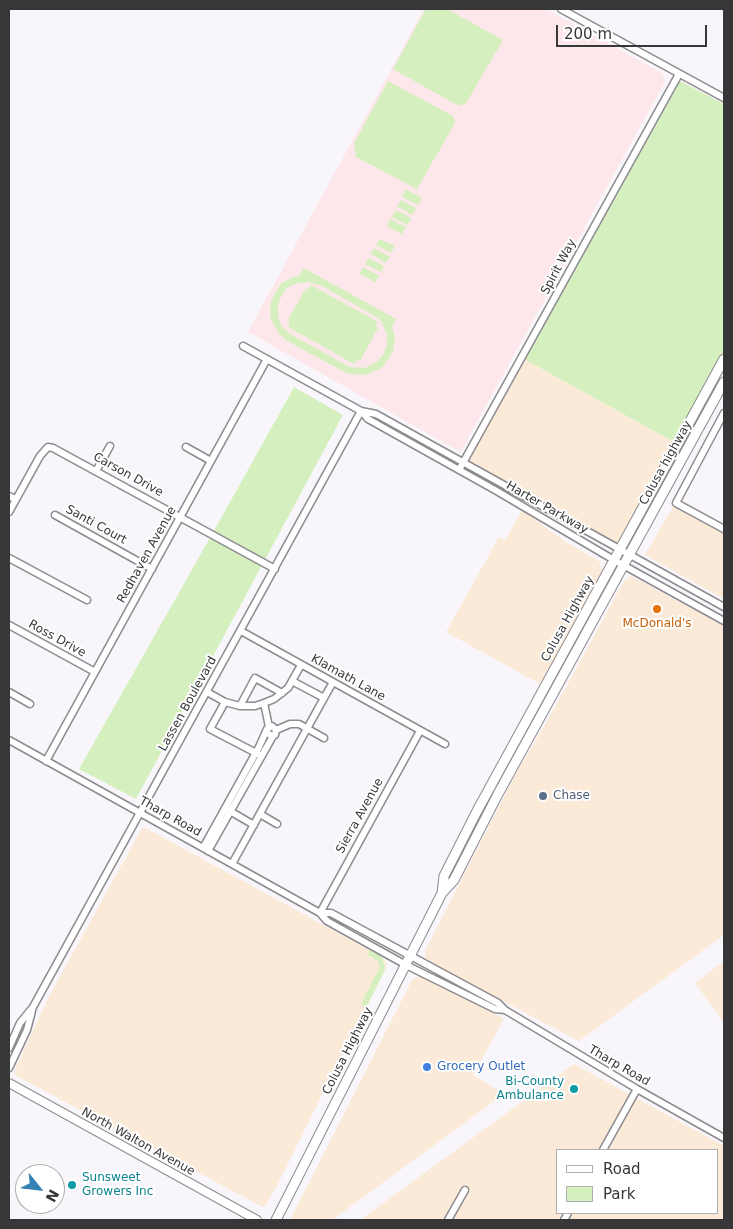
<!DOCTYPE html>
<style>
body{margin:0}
#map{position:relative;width:733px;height:1229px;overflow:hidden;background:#f9f6fb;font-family:"DejaVu Sans",sans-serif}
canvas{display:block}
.frame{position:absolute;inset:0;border:10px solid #373638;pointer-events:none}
.legend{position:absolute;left:556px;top:1149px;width:162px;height:65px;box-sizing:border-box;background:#fff;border:1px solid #afafaf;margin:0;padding:6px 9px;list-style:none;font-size:15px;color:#373638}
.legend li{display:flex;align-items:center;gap:10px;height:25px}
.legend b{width:25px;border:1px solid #afafaf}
.north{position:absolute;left:15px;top:1164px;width:50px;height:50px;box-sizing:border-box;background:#fff;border:1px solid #afafaf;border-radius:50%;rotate:119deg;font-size:14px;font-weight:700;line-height:20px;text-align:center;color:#373638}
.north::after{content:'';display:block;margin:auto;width:18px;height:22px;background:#3282b4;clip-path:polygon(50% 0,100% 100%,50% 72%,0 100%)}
.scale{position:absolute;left:556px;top:25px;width:151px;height:22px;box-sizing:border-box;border:2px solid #373638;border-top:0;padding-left:6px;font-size:15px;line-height:18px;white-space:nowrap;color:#373638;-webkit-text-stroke:4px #fff;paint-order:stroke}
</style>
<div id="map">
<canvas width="733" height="1229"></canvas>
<div class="frame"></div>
<ul class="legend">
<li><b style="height:6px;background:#fff"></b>Road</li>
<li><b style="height:14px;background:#d5f0be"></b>Park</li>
</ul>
<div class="north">N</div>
<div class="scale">200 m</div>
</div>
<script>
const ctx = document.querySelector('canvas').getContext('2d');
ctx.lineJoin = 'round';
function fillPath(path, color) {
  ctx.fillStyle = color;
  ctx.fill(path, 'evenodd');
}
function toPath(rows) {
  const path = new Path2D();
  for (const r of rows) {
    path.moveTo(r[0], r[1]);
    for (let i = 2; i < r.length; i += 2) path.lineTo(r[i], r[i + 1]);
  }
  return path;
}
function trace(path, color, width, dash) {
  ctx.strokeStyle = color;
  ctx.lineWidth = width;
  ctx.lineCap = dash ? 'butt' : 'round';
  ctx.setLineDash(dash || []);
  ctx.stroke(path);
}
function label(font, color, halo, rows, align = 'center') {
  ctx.font = font + ' "DejaVu Sans",sans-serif';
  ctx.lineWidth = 4;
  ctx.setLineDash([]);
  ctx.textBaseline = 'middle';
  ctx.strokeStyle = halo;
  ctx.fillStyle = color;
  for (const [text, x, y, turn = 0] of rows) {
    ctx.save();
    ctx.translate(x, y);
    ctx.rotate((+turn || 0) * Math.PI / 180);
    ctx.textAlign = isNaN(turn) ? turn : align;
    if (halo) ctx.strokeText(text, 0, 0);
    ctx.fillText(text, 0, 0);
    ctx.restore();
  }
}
fillPath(toPath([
 [524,359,674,442,618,545,466,462],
 [678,498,724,524,724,599,645,555],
 [522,510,566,542,599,561,602,570,540,684,446,632,499,537,505,540],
 [631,576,724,626,724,935,579,1041,430,963,425,958,425,951,513,779,559,700,624,581],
 [144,827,382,957,387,964,280,1180,266,1205,263,1207,102,1122,15,1075,14,1072,48,998,142,828],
 [724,961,724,1023,695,983],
 [417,977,424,977,504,1019,473,1075,504,1094,332,1220,290,1220,412,980],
 [574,1064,724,1146,724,1220,360,1220],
 [557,1150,717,1150,717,1213,557,1213]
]), '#fbead8');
fillPath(toPath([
 [424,9,546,9,662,73,666,80,461,451,457,450,248,332]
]), '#fde7ea');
fillPath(toPath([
 [426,9,447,9,503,40,466,103,459,106,393,69],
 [388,81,453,116,455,123,417,189,356,157,354,143],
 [680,81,724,104,724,351,674,442,524,359],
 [406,189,422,198,418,205,402,197],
 [401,200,416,208,412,215,397,206],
 [396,210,411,218,407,225,392,217],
 [390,219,406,227,402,234,387,226],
 [379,239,395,246,391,253,376,245],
 [374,248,390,257,386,263,371,254],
 [369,258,384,266,381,272,365,264],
 [363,267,379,276,375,282,360,274],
 [304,268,396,319,392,326,395,339,393,351,383,367,366,375,348,374,289,342,280,335,271,320,270,309,272,298,281,284,291,278,300,275],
 [307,282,320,285,373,315,381,321,387,334,387,344,384,353,378,361,365,368,350,367,292,335,285,330,280,323,278,314,278,305,281,297,286,289,294,284],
 [311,285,378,322,375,326,378,328,360,361,357,359,354,364,288,327,290,322,288,320,306,288,309,289],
 [294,387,343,415,136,799,79,769,215,529],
 [370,950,382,956,385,970,366,1008,361,1004,365,998,363,996,367,992,380,967,378,961,368,955]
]), '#d5f0be');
const minor = toPath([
 [561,9,724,98],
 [243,346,361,411,376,414,724,607],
 [361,411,368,419,495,490,614,560,724,621],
 [724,413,676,503,724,529],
 [186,447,211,461],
 [459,470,679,74],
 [96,471,110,446],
 [9,496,15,499],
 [9,512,40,456,48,447,53,448,275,569],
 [55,515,152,569],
 [9,558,87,600],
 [9,625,95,672],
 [241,631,445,744],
 [9,692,30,704],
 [207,692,225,702],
 [324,698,333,682],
 [264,703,255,706,240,706,255,678,282,693],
 [240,706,225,702,210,729,258,754],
 [269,727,264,703,274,699,288,688,301,665],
 [276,730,290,724,299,724,324,738],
 [9,740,320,913,327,921,406,965,495,1009,505,1010,637,1089,724,1138],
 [46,761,267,359],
 [228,810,254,825],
 [260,814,277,824],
 [203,848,259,747,267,729,272,726,276,730,275,735,272,736,266,732],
 [208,851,273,736],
 [232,864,324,698,292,681],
 [320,913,331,913,498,1003,505,1010],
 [320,913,420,731],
 [9,1048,20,1023,33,1007,361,411],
 [9,1068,27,1030,32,1011],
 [603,1150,637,1089],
 [448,1220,465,1190],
 [564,1220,568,1213]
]);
const major = toPath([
 [9,1083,257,1220]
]);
const highway = toPath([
 [442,893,444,876,477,811,724,359],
 [276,1220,442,893,454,880,498,794,724,382]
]);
trace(minor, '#8d8b8f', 9);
trace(major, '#8d8b8f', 10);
trace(highway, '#8d8b8f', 11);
trace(minor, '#fff', 6);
trace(major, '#fff', 8);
trace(highway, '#fff', 9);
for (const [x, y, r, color] of [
 [657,609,5,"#e8710a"],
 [543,796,5,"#5c6f8a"],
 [427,1067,5,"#3f7fe0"],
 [574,1089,5,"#0f9aa8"],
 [72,1185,5,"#0f9aa8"]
]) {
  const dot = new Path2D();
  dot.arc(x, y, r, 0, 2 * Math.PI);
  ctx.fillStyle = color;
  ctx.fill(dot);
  trace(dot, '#fff', 2);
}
label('12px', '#373638', '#fff', [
 ["Spirit Way",559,267,-62],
 ["Colusa highway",666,463,-61],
 ["Carson Drive",128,475,29],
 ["Harter Parkway",547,508,30],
 ["Santi Court",96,525,29],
 ["Redhaven Avenue",147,555,-61],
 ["Colusa Highway",568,619,-61],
 ["Ross Drive",57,639,29],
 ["Klamath Lane",348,678,29],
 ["Lassen Boulevard",188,704,-61],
 ["Sierra Avenue",360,816,-61],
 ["Tharp Road",170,817,29],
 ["Colusa Highway",348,1051,-63],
 ["Tharp Road",619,1066,30],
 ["North Walton Avenue",138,1142,29]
]);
label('12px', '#c56008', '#fff', [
 ["McDonald's",657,624]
]);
label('12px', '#4e5e75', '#fff', [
 ["Chase",553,796]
], 'left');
label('12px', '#366cbe', '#fff', [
 ["Grocery Outlet",437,1067]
], 'left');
label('12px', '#0d838f', '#fff', [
 ["Bi-County",564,1082],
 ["Ambulance",564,1096],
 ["Sunsweet",82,1178,"left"],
 ["Growers Inc",82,1192,"left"]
], 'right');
</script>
